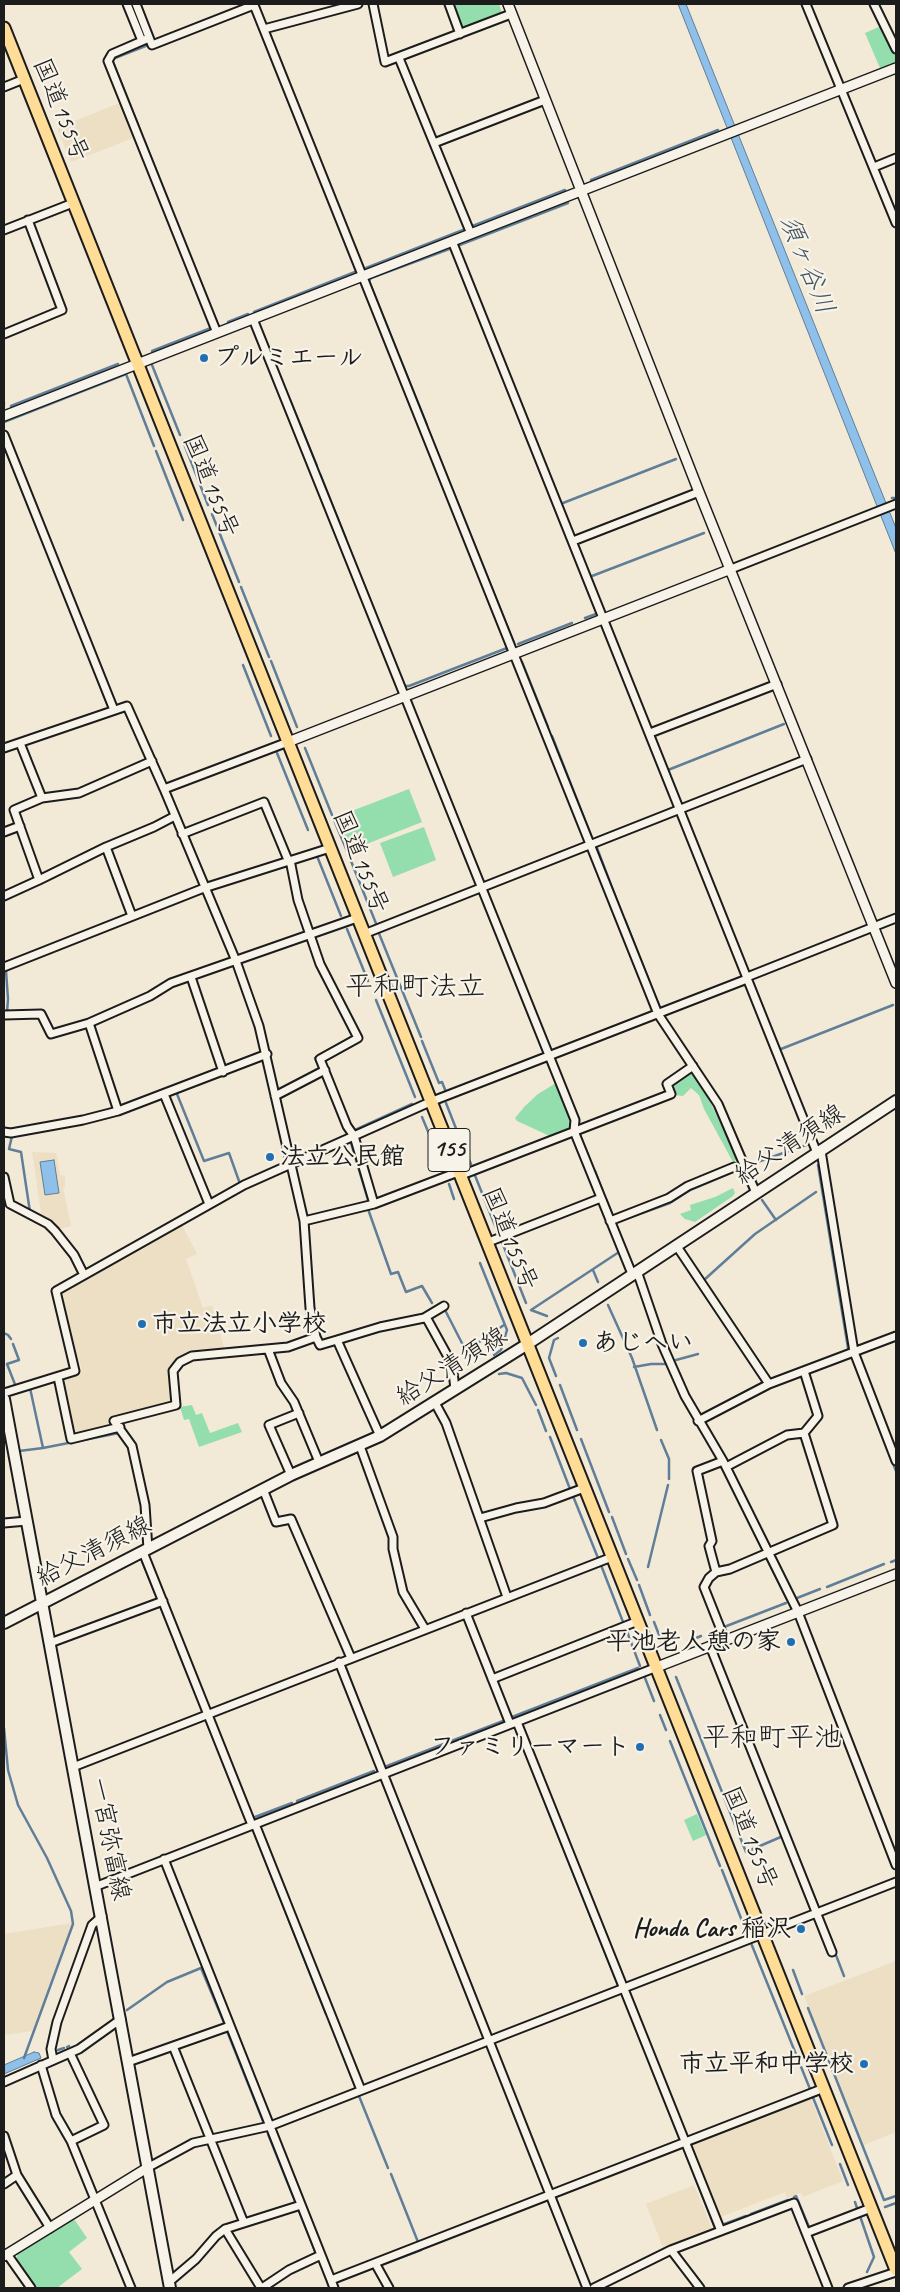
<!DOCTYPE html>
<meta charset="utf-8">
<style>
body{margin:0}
#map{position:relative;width:900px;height:2292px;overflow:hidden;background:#f2ead7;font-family:Caveat,sans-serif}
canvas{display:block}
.frame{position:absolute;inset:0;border:5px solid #1c1c1c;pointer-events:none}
</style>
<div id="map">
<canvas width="900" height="2292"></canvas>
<div class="frame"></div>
</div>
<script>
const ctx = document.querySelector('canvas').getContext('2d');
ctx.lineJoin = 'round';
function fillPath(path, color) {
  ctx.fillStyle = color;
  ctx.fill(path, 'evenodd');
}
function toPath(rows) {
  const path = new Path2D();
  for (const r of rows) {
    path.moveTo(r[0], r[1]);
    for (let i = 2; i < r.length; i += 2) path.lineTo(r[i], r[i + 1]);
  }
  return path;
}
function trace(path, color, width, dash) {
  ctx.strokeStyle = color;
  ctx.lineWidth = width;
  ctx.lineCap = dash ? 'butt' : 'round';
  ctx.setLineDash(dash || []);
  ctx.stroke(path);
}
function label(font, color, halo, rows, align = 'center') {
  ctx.font = font + ' Caveat,"Klee One",sans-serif';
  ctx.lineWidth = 4.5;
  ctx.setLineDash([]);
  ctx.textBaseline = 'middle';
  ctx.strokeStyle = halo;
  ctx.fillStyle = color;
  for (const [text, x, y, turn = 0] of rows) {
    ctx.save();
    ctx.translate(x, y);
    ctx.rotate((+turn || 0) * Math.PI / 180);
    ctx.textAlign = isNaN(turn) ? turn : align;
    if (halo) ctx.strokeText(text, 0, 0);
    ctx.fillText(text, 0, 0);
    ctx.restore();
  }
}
fillPath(toPath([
 [122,102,136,137,71,162,57,128],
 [32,1152,56,1153,60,1175,65,1176,65,1187,63,1188,71,1226,56,1230,42,1219],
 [182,1225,197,1254,186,1259,203,1308,212,1305,225,1351,192,1354,170,1370,174,1400,171,1405,115,1418,111,1428,77,1435,72,1432,62,1383,65,1378,82,1372,80,1362,75,1355,61,1300,64,1292],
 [72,1923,32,2031,4,2035,4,1934],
 [896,1961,896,2132,864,2145,804,1996],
 [810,2096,843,2181,803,2197,801,2193,787,2198,785,2192,718,2218,689,2144],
 [694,2185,712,2229,664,2250,646,2204]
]), '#ecdfc3');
fillPath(toPath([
 [452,4,499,4,502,13,463,28,459,28],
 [881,26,896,55,896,62,880,68,865,33],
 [409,789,422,822,349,851,336,817],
 [424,827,436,860,393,877,380,843],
 [690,1070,702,1085,714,1110,737,1159,733,1162,704,1109,699,1095,691,1088,683,1096,674,1095,670,1085],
 [556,1083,573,1124,570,1130,554,1138,517,1121,515,1118,525,1106,538,1094],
 [733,1188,735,1193,733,1196,695,1222,685,1219,680,1214,691,1210,690,1205,715,1197],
 [192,1405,196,1415,202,1413,210,1433,238,1423,242,1432,199,1447,189,1419,184,1420,180,1407],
 [697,1814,706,1835,693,1841,684,1820],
 [74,2219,87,2238,69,2252,82,2269,57,2288,37,2288,17,2259,17,2254]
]), '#94ddac');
const water = toPath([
 [678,4,686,4,896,528,896,554,678,4],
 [54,1160,59,1193,45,1195,40,1162,54,1160],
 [34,2052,39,2053,41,2058,4,2074,4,2065,34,2052]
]);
fillPath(water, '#8ec0ea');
trace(water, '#607e98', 1);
trace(toPath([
 [131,4,144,35],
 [115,58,148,45],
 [113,62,142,135],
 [144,140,171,208],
 [591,180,718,130],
 [173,214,199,279],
 [470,227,565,190],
 [457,246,568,203],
 [366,268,463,230],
 [203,290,218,326],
 [254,312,355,272],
 [228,322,248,314],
 [152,351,211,328],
 [397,351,369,281,371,278,452,248],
 [399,356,427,425],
 [152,365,180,435],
 [290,400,317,466],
 [4,403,4,404],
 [11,406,118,364],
 [4,422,126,374,154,446],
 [429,432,514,643],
 [183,441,208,505],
 [4,446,53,567],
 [156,451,183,520],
 [320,474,346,539],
 [892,498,896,498],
 [563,503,676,459],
 [212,514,239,582],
 [349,548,375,612],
 [592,576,704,533],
 [241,587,269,657],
 [585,618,596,614,597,610],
 [379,622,404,686,409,686,507,648],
 [518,644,572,623],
 [87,652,108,706],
 [271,661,297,727],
 [522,662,548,727],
 [243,665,271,736],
 [552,736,592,838],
 [305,748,332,815],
 [277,753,308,830],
 [668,770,784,724],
 [334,820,347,851],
 [597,848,622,914],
 [317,856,341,916],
 [349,856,377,926],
 [299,914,305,931],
 [625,920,659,1006],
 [347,929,368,981],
 [378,931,421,1037],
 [309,943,316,963],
 [6,971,8,999,7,1013],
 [326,982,330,991],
 [376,1000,415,1097],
 [335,1001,343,1017],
 [768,1040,773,1054],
 [422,1041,439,1083,442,1082,446,1092,543,1054],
 [781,1049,893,1005],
 [776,1061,810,1144],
 [320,1068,315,1058,353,1036,346,1023],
 [322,1075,330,1092],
 [177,1094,204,1161,229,1153,239,1181],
 [446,1103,457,1131],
 [573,1106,579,1120,578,1125],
 [422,1117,445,1172],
 [355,1130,412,1104],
 [580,1135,592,1165],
 [12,1136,9,1149,21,1152,30,1212],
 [351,1143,368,1200],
 [465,1151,471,1164],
 [749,1165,809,1144],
 [818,1165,848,1348],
 [595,1171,603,1192],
 [474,1173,498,1233],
 [449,1184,454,1199],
 [606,1199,612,1214],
 [762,1200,776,1220],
 [368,1209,391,1274,398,1272,406,1292,422,1286,432,1303],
 [617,1222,670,1203,690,1190,733,1172],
 [502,1242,526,1303],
 [480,1263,507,1330,501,1350,494,1355],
 [593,1270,598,1282],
 [704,1280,755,1234,816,1192],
 [608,1305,632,1358,657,1430],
 [445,1310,466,1351,504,1325],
 [531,1310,619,1252],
 [531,1310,547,1316],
 [4,1333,8,1335,11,1339],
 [13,1344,19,1360,7,1364,16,1387],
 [852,1357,890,1456],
 [676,1360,698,1354],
 [634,1367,651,1364,668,1364],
 [499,1374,506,1373,522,1378,536,1405],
 [556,1376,549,1358,554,1340,558,1338],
 [560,1385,577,1430],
 [30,1388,43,1448,119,1433],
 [538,1410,546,1431],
 [550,1437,570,1489],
 [581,1439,609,1512],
 [661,1440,669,1459,669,1479],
 [19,1451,43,1448],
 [892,1461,896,1471],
 [573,1496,598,1558],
 [612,1517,626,1554],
 [766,1557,787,1599],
 [628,1559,637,1580],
 [142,1561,155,1593],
 [891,1562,896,1560],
 [601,1565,623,1622],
 [648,1567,668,1485],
 [639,1585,650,1615],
 [827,1587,884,1564],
 [797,1598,820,1589],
 [161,1608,172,1635],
 [654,1622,663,1645],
 [724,1627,786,1603],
 [626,1629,640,1666],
 [709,1633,718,1630],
 [689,1641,701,1636],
 [176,1646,202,1709],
 [346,1668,374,1742],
 [676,1677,746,1852,783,1836],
 [645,1678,654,1701],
 [660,1715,666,1730],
 [512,1717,638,1668],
 [206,1720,220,1754],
 [4,1728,8,1770,18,1805,47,1858,71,1911,73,1924,24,2058],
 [516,1729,543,1796],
 [670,1741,720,1866],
 [224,1764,235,1792],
 [387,1766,503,1721],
 [767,1780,818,1906],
 [297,1801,374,1771],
 [546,1805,618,1985],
 [255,1817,292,1803],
 [254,1832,326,2014],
 [722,1870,748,1936],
 [822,1917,832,1941],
 [751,1943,810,2089],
 [834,1950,844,1976],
 [793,1970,802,1994],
 [622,1993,680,2139],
 [808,2008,884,2200,896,2196],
 [127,2010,167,1982,201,1968,225,2025],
 [329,2019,356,2088],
 [227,2031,263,2121],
 [67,2047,69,2046],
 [58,2050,64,2048],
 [812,2095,832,2145],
 [359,2096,388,2168],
 [268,2134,295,2201],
 [684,2149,715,2228],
 [840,2164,848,2185],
 [391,2174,418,2242],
 [794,2197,796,2196,809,2227],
 [855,2202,858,2211],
 [885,2207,896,2203],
 [299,2211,315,2251],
 [751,2214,788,2200],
 [860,2216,874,2257,867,2272],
 [722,2225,746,2216],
 [381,2265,421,2250],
 [336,2284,338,2288]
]), '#607e98', 2.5);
const minor = toPath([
 [127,4,142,41],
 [136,4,152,45,254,5,658,1014,718,1104,756,1193],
 [373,4,385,62,511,14],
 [449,4,460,34],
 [806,4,896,223],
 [874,4,896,49],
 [264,29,358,4],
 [149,38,112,54,108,61,217,333],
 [399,58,471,234],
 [4,87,24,79],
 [434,143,545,100],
 [874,167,896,158],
 [4,230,73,203],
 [452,241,817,1153],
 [253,319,575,1120,574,1131,632,1274],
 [4,334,62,310,28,220],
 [4,435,114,710],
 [573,541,699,492],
 [731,569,896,504],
 [650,733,777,684],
 [20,743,42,798],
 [4,748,127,706,164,789,236,961,259,1026,304,1221,310,1308,316,1337,320,1345,337,1340,380,1436],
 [164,789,288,742],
 [4,832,20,826],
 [182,834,264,802,288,860],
 [106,847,154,827,175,816],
 [290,860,298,900,320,964,358,1038,320,1059,347,1126,354,1136,374,1204],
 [4,896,39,880],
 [132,916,106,847,39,880,14,810,42,798,79,793,152,761],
 [364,934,807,759],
 [4,967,204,888,330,848],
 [191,977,223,1072],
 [747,977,896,918],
 [4,1015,41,1014,51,1034,89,1023,150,996,171,983,357,918],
 [89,1023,118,1111],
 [164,1094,209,1204],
 [275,1096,325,1070],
 [4,1132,11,1133,83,1120,118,1111,267,1054],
 [821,1151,854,1352,896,1461],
 [459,1176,671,1094,667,1084,693,1066],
 [4,1177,10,1204,48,1224,55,1231,74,1255,84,1275],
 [304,1221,374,1204,458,1172],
 [610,1221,669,1198,688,1186,734,1167],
 [486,1243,601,1198],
 [676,1245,769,1384],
 [637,1271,662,1344,685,1396,723,1461,798,1612,896,1865],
 [426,1317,452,1364,455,1389],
 [337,1340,380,1327,424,1318,444,1306],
 [268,1349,281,1383,294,1402,319,1462],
 [58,1377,71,1439,120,1427],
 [4,1393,75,1371,56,1291,244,1185,430,1102,747,979],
 [434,1401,446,1423,507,1597],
 [698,1421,769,1384,896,1336],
 [360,1446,393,1537,393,1549,403,1592,425,1629],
 [726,1467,787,1435,804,1433],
 [291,1475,269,1425,299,1413],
 [263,1489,276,1522,291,1519,351,1658],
 [480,1518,516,1508,544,1503,584,1488],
 [4,1523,27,1521],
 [148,1549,145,1505,132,1446,114,1421,176,1405,173,1371,180,1362,192,1356,288,1347,316,1337],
 [143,1552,252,1825],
 [716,1572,709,1546,712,1541,697,1471,723,1461],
 [466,1613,510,1724],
 [725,1640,704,1587,709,1578,716,1572,730,1569,833,1525,804,1433,818,1416,804,1371],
 [50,1643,163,1601],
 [710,1646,832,1952],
 [339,1662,587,2288],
 [492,1679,638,1621],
 [517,1722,721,2231],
 [73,1767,612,1557],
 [255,1824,361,2090],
 [164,1859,331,2280,824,2088],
 [97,1886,657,1667],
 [173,2046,244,2223],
 [70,2053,104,2125,71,2141],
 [53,2060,51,2049,57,2022,92,1925,102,1916],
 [128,2062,230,2026],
 [41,2065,56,2115,71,2141,131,2288],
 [4,2082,79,2049,121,2019],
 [4,2136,17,2175,50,2228],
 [147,2168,193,2143,270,2126,896,1882],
 [4,2184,17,2175],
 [225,2229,261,2288],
 [806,2233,871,2208],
 [671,2250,700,2288],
 [7,2254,31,2288],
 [375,2263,389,2288],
 [331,2280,334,2288],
 [169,2282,196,2259,216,2236,225,2229,301,2205],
 [262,2288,289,2270,321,2255],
 [594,2288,671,2250,794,2203,828,2288],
 [848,2288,896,2272]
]);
const tertiary = toPath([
 [508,4,699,492,896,983],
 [4,416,896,68],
 [288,742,731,569],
 [657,1667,896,1574],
 [4,2256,147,2168]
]);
const secondary = toPath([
 [4,1399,170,2288],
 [4,1623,291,1475,380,1436,526,1345,896,1101]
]);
const trunk = toPath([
 [4,28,896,2270]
]);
trace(minor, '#1c1c1c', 11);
trace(tertiary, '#1c1c1c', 12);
trace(secondary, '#1c1c1c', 14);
trace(trunk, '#1c1c1c', 15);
trace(minor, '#f7f3e8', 7);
trace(tertiary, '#f7f3e8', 9);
trace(secondary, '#f7f3e8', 10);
trace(trunk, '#ffdd96', 11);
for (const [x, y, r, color] of [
 [204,358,5,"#1f6fb2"],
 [270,1157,5,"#1f6fb2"],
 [142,1324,5,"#1f6fb2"],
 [583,1343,5,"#1f6fb2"],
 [791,1642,5,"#1f6fb2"],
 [640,1747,5,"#1f6fb2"],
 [801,1929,5,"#1f6fb2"],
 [864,2064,5,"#1f6fb2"]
]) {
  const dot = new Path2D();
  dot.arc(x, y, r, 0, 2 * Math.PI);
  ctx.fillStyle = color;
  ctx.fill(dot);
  trace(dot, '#f7f3e8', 2);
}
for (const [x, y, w] of [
 [449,1150,42]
]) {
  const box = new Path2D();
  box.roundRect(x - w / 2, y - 21.5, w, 43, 4);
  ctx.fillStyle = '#f7f3e8';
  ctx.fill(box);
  trace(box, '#1c1c1c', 1);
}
label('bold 24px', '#1c1c1c', null, [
 ["155",449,1150]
]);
label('25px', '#1c1c1c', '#f7f3e8', [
 ["国道155号",60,110,68],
 ["国道155号",210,486,68],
 ["国道155号",360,862,68],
 ["給父清須線",790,1145,-33],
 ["国道155号",509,1239,68],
 ["給父清須線",452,1367,-32],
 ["給父清須線",94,1552,-27],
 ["国道155号",749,1838,68],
 ["一宮弥富線",109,1839,79]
]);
label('bold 25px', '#1c1c1c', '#f7f3e8', [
 ["プルミエール",214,358],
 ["法立公民館",280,1157],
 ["市立法立小学校",152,1324],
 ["あじへい",593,1343],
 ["平池老人憩の家",781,1642,"right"],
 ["ファミリーマート",630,1747,"right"],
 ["Honda Cars 稲沢",791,1929,"right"],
 ["市立平和中学校",854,2064,"right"]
], 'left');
label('italic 26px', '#445564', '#f7f3e8', [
 ["須ヶ谷川",806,265,68]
]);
label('28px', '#1c1c1c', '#f7f3e8', [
 ["平和町法立",415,988],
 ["平和町平池",772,1739]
]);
</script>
